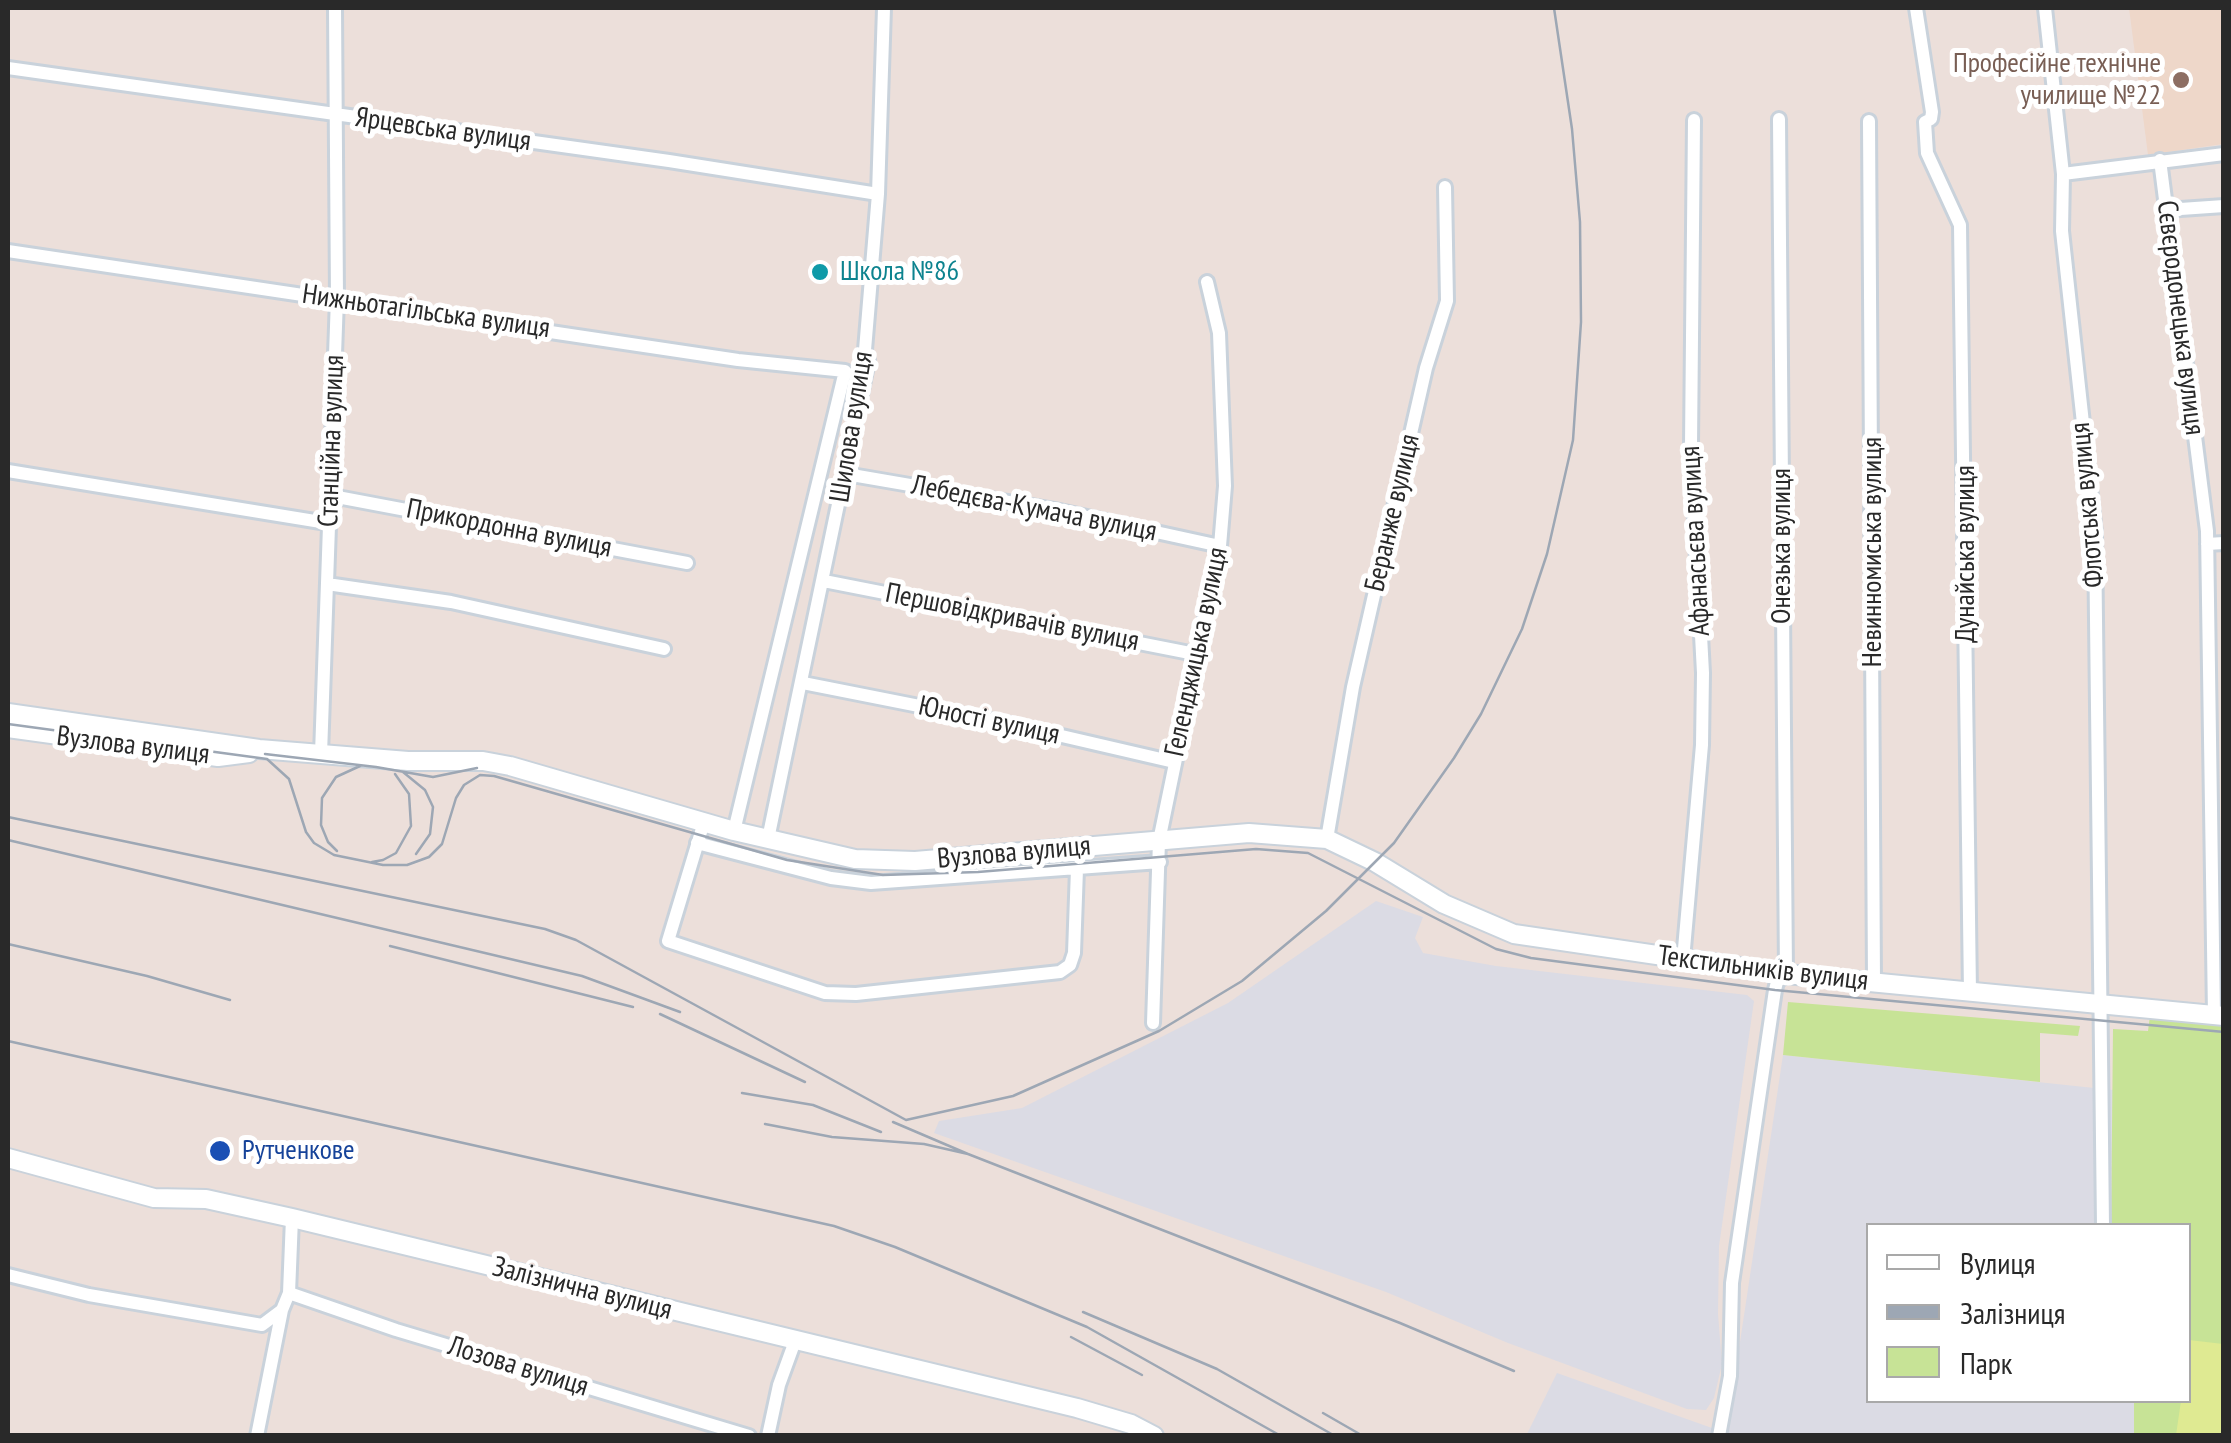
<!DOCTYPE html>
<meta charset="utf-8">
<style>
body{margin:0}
#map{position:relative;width:2231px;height:1443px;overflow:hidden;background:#ecdfda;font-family:"PT Sans Narrow",sans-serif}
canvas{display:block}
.frame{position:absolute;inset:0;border:10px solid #292929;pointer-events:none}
.legend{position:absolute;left:1866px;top:1223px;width:325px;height:180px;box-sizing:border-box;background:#fff;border:2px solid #a9a9a9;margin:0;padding:12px 18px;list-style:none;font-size:30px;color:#292929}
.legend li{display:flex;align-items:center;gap:20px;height:50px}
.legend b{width:50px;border:2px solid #a9a9a9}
</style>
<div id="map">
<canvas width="2231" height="1443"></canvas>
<div class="frame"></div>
<ul class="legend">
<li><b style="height:12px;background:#fff"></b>Вулиця</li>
<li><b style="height:12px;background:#9da7b4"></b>Залізниця</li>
<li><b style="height:28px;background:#c7e396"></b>Парк</li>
</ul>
</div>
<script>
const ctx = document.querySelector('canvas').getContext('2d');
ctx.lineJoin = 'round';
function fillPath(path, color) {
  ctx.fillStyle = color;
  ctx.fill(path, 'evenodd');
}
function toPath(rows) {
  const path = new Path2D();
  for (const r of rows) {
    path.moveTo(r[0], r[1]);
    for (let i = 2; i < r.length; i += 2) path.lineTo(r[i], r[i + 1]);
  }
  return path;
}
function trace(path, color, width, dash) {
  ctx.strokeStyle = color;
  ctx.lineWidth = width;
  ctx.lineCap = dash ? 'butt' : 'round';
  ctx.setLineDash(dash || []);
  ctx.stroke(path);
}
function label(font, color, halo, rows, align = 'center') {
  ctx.font = font + ' "PT Sans Narrow",sans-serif';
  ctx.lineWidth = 10;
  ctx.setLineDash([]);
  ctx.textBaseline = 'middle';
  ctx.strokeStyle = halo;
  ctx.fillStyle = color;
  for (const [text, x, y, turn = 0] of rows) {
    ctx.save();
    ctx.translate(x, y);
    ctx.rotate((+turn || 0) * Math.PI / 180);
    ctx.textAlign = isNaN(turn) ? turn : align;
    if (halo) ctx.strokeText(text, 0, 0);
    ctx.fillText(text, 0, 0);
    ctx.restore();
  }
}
fillPath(toPath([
 [1376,901,1423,917,1415,938,1423,953,1496,966,1747,995,1754,1001,1719,1246,1718,1314,1722,1364,1714,1398,1706,1410,1687,1409,1508,1343,1386,1292,934,1133,939,1121,1022,1108,1228,1003],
 [1783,1055,2113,1090,2111,1225,1868,1226,1868,1400,2134,1401,2134,1435,1526,1436,1557,1373,1712,1428,1727,1429]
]), '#dbdbe4');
fillPath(toPath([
 [2129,8,2223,8,2223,144,2148,155]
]), '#eed7c9');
fillPath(toPath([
 [1788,1002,2080,1026,2078,1036,2040,1033,2040,1082,1783,1055],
 [2151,1008,2223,1014,2223,1435,2134,1435,2134,1401,2188,1400,2188,1226,2111,1226,2113,1029,2148,1031]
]), '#c7e396');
fillPath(toPath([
 [2189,1340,2223,1344,2223,1435,2176,1435,2181,1401,2188,1400]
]), '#dfea92');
const street = toPath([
 [1916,8,1932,112,1931,119,1925,122,1927,153,1960,225,1970,993],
 [2045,8,2063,174,2062,231,2095,533,2103,1226],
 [8,68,669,161,878,194],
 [1869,121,1874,983],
 [2160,160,2207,531,2214,1015],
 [2063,174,2224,154],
 [2166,210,2224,206],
 [8,251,738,360,845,371,734,831],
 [8,471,327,523],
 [846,474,1055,510,1220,546],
 [332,496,687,563],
 [2207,544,2224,543],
 [824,581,1200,655],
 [327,584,451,602,664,649],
 [803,683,1010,724,1174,762],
 [321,754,337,298,335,8],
 [704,822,668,941,825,993,856,994,1060,972,1070,965,1074,953,1077,869],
 [768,839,868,361,865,350,878,194,884,8],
 [1327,839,1353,687,1426,368,1447,301,1445,187],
 [697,843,831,878,871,883,1160,862],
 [1683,960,1702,745,1703,673,1691,445,1694,120],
 [1153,1023,1159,841,1220,546,1225,486,1219,333,1207,282],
 [8,1275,89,1295,262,1325,282,1310],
 [289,1293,396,1330,749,1436],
 [257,1436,282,1310,289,1293,292,1218],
 [768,1436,779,1385,795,1341],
 [1719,1436,1730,1376,1732,1283,1775,990,1777,982,1786,974,1779,119]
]);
const secondary = toPath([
 [8,713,259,749,408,761,483,761,510,766,734,831,855,859,915,861,1249,833,1327,839,1375,862,1444,904,1514,934,1786,974,2224,1016],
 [8,728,218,757,249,753],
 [8,1158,154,1198,206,1199,292,1218,1077,1408,1131,1424,1154,1436]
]);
trace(street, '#c9d2db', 18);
trace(secondary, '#c9d2db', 22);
trace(street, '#fff', 12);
trace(secondary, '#fff', 18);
trace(toPath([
 [8,724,267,759,289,779,306,832,314,843,334,855,383,865,407,865,429,857,442,844,456,798,464,785,480,775,494,776,787,860,883,875,978,872,1256,849,1308,853,1496,949,1531,958,1775,990,2224,1032],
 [265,754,376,767,433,777,477,768],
 [403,772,425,790,433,807,430,834,416,854],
 [337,851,328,842,321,825,322,798,336,777,360,766],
 [372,862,383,860,396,853,411,826,409,794,395,774]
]), '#9da7b4', 2.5);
trace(toPath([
 [8,817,545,929,576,940,906,1120,1013,1096,1159,1031,1242,981,1326,911,1394,843,1454,758,1481,714,1522,629,1547,554,1573,440,1581,322,1580,222,1572,129,1554,8],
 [8,840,582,976,680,1012],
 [8,944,147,976,230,1000],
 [390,946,633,1007],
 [660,1014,805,1082],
 [8,1041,834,1226,895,1247,1087,1327,1281,1436],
 [742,1093,813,1105,881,1132],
 [893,1122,968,1154],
 [765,1124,832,1137,924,1144,968,1154,1400,1323,1514,1371],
 [1083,1312,1217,1369,1335,1436],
 [1071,1337,1142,1375],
 [1323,1413,1363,1436]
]), '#9da7b4', 2.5);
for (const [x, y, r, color] of [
 [2181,80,10,"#8d6e63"],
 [820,272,10,"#0f9aa8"],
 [220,1151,12,"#1a4fb4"]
]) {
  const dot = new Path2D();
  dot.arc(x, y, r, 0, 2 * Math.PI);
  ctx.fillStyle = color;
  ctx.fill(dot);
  trace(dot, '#fff', 4);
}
label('28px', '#785e54', '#fff', [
 ["Професійне технічне",2161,64],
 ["училище №22",2161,96]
], 'right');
label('28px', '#292929', '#fff', [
 ["Ярцевська вулиця",443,130,8],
 ["Нижньотагільська вулиця",426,312,8],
 ["Сєвєродонецька вулиця",2180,318,83],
 ["Шилова вулиця",852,427,-81],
 ["Станційна вулиця",332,441,-88],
 ["Флотська вулиця",2088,505,-95],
 ["Лебедєва-Кумача вулиця",1034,509,11],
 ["Беранже вулиця",1393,513,-77],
 ["Прикордонна вулиця",509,529,11],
 ["Афанасьєва вулиця",1696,541,-93],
 ["Онезька вулиця",1782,546,-90],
 ["Невинномиська вулиця",1873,552,-90],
 ["Дунайська вулиця",1966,554,-90],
 ["Першовідкривачів вулиця",1012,618,11],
 ["Геленджицька вулиця",1197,652,-78],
 ["Юності вулиця",989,721,12],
 ["Вузлова вулиця",133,746,7],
 ["Вузлова вулиця",1014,853,-5],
 ["Текстильників вулиця",1763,969,7],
 ["Залізнична вулиця",582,1289,14],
 ["Лозова вулиця",518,1367,17]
]);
label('28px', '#0d838f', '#fff', [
 ["Школа №86",840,272]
], 'left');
label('28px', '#164399', '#fff', [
 ["Рутченкове",242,1151]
], 'left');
</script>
